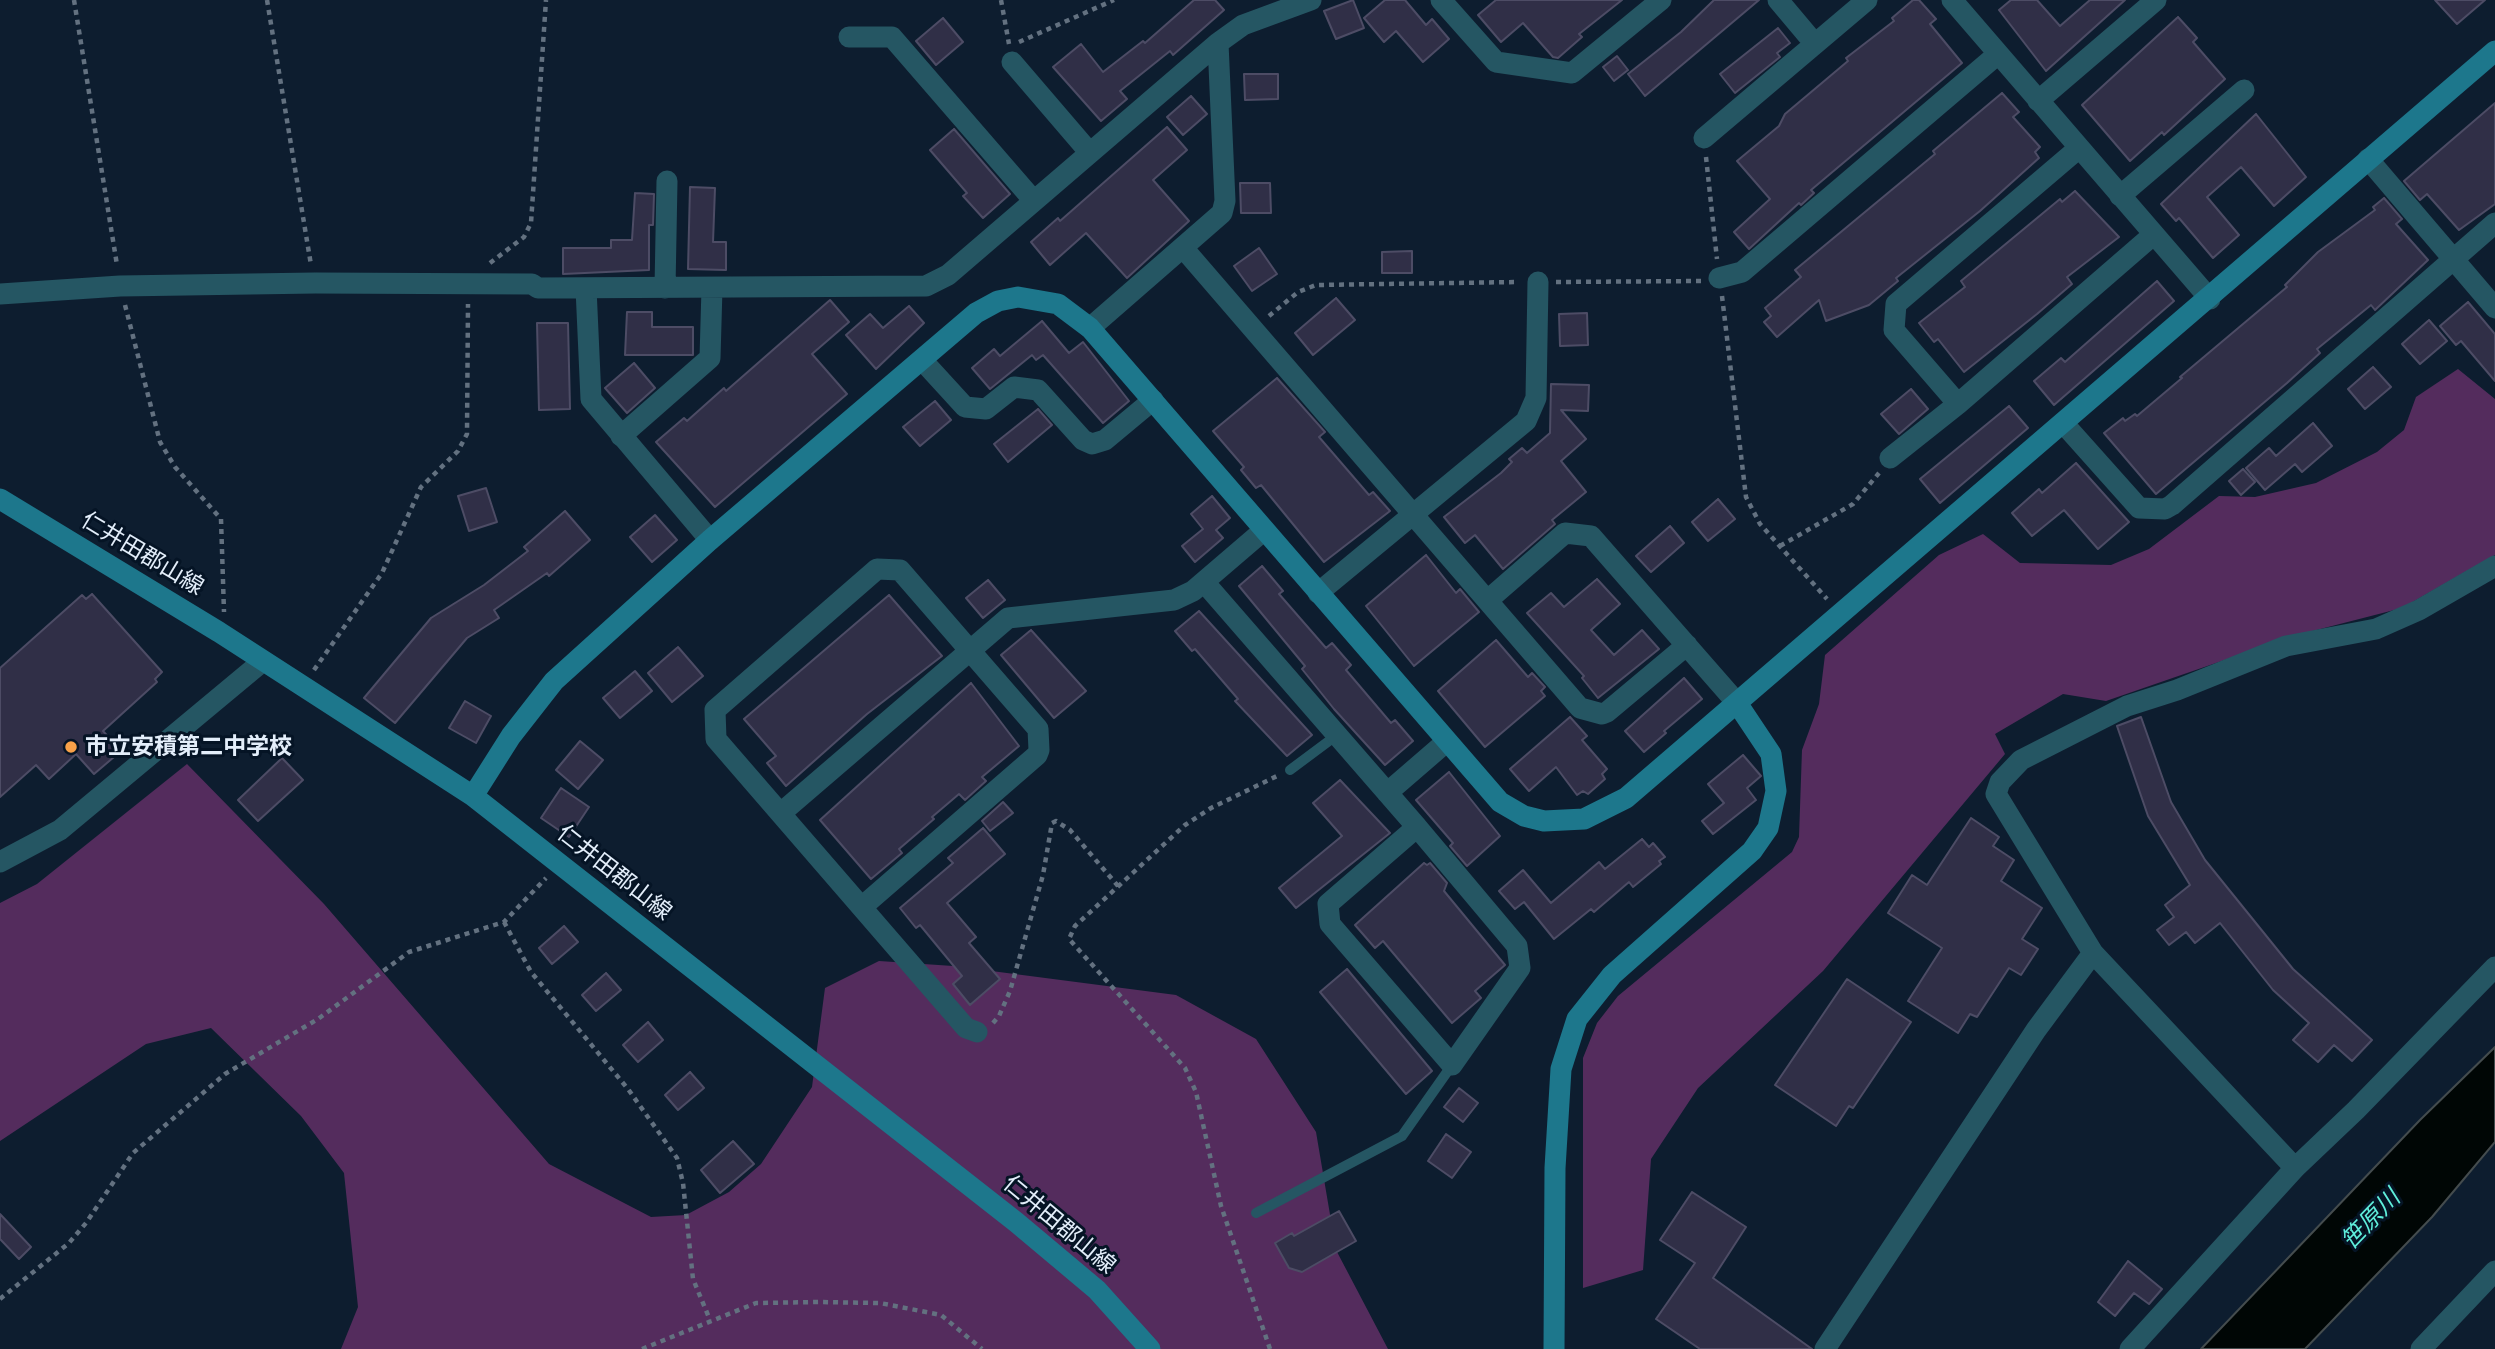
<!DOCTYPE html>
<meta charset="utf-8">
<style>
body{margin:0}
canvas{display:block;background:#0d1d2f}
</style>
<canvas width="2495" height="1349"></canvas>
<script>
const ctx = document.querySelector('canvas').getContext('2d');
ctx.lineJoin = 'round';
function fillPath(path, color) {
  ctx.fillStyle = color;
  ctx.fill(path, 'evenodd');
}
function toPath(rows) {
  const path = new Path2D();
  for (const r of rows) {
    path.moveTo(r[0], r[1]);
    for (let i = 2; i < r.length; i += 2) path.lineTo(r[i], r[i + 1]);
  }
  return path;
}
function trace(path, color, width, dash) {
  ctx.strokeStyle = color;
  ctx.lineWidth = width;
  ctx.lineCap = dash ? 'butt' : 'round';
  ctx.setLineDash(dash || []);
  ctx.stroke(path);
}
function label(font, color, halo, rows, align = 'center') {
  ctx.font = font + ' "Work Sans","Noto Sans JP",sans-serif';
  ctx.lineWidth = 6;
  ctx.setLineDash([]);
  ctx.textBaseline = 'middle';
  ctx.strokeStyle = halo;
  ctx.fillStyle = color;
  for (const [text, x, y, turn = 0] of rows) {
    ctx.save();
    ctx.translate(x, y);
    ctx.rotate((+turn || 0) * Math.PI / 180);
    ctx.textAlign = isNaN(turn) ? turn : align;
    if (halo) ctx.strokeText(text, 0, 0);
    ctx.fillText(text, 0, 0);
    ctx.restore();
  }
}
fillPath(toPath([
 [2458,369,2495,399,2495,555,2402,608,2297,635,2106,701,2063,694,1995,734,2005,754,1823,971,1698,1088,1651,1159,1643,1270,1583,1288,1583,1058,1597,1023,1618,996,1792,852,1799,837,1802,750,1819,704,1825,655,1939,555,1983,534,2020,563,2111,565,2149,549,2219,496,2255,497,2316,483,2377,452,2404,430,2416,397],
 [187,764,324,904,549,1164,651,1217,686,1215,729,1192,761,1164,812,1087,825,988,879,961,953,966,1176,995,1256,1039,1316,1132,1336,1250,1388,1349,341,1349,358,1307,344,1173,301,1116,211,1028,146,1044,0,1141,0,903,37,884]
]), '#542c5d');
const water = toPath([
 [2495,1047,2495,1142,2432,1217,2305,1349,2201,1349,2420,1120,2495,1047]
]);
fillPath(water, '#000605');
trace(water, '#444c4e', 2);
const building = toPath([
 [1194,0,1215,0,1224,10,1173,55,1170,51,1120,91,1127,99,1101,121,1053,67,1081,44,1103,72,1143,41,1145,43,1194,0],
 [1353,0,1364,28,1336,39,1324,11,1353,0],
 [1385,0,1405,0,1426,25,1432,19,1449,39,1423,62,1396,31,1384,42,1364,18,1385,0],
 [1496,0,1622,0,1579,34,1582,37,1558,58,1553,57,1523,23,1501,42,1478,15,1496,0],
 [1714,0,1759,0,1645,96,1628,74,1681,32,1714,0],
 [1913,0,1919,0,1936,19,1930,24,1962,63,1811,190,1814,193,1801,205,1799,203,1749,249,1734,232,1770,199,1737,161,1779,126,1785,114,1848,61,1846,58,1894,21,1892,18,1913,0],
 [2011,0,2037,0,2060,26,2090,0,2125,0,2046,71,1999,10,2011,0],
 [2435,0,2485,0,2457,24,2435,0],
 [2178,17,2197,38,2193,42,2225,79,2164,135,2162,132,2130,161,2082,105,2178,17],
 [943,18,963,42,936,65,916,41,943,18],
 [1778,28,1790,43,1777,53,1780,57,1735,93,1720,74,1778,28],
 [1617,56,1628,70,1614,81,1603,67,1617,56],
 [1244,74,1278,74,1278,99,1245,100,1244,74],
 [2002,93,2019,112,2013,117,2040,147,2035,152,2039,158,1980,211,1896,278,1898,281,1869,305,1826,321,1819,300,1777,337,1764,322,1771,316,1765,308,1801,277,1795,270,1935,154,1933,151,2002,93],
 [1191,96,1207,114,1183,135,1167,117,1191,96],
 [2495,103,2495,204,2459,230,2427,194,2420,200,2404,181,2495,103],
 [2256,114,2306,177,2274,206,2241,167,2207,197,2239,235,2213,258,2179,218,2176,221,2161,204,2256,114],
 [1167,127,1187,150,1153,180,1189,221,1127,278,1086,233,1050,265,1031,242,1058,218,1060,221,1167,127],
 [954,129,1010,194,983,218,963,196,967,193,930,150,954,129],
 [1240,183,1270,183,1271,213,1241,213,1240,183],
 [690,187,715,188,713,242,726,242,726,270,688,269,690,187],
 [2075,191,2119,237,2067,277,2072,284,2037,314,1964,372,1938,339,1934,342,1919,323,1965,287,1961,281,2060,199,2062,202,2075,191],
 [635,193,654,194,653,225,649,225,649,270,563,274,563,248,611,248,611,240,632,240,635,193],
 [2384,198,2402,219,2396,224,2428,260,2375,310,2371,305,2317,349,2320,353,2287,383,2156,494,2104,433,2123,418,2125,421,2135,414,2137,416,2182,378,2180,377,2287,287,2285,285,2318,252,2375,210,2373,207,2384,198],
 [1259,248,1277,274,1252,291,1234,266,1259,248],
 [1412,251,1412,273,1382,273,1382,252,1412,251],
 [2157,281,2174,301,2054,405,2034,381,2061,358,2065,362,2157,281],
 [1336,298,1355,320,1313,355,1295,333,1336,298],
 [830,300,849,322,812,354,847,394,715,507,656,442,684,418,687,421,724,388,726,391,830,300],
 [2468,302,2495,334,2495,381,2461,341,2456,345,2440,326,2468,302],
 [909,306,924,323,876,369,846,335,870,314,883,328,909,306],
 [627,312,652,312,652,327,693,327,693,355,625,355,627,312],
 [1587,313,1588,345,1560,346,1559,314,1587,313],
 [2429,320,2447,341,2420,364,2402,344,2429,320],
 [1042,321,1069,353,1083,342,1129,401,1103,423,1043,355,1036,360,1032,355,990,389,972,368,994,349,1000,356,1042,321],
 [537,323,568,323,570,409,539,410,537,323],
 [634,363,655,388,627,413,605,388,634,363],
 [2373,367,2391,387,2365,409,2348,389,2373,367],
 [1277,378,1325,432,1319,437,1369,495,1373,492,1390,511,1324,562,1261,485,1256,488,1241,470,1244,467,1213,431,1277,378],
 [1551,384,1589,385,1588,411,1561,410,1586,439,1561,461,1586,492,1552,520,1555,524,1503,569,1475,535,1465,543,1444,517,1501,473,1512,462,1509,459,1522,448,1527,453,1550,433,1551,384],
 [1911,389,1928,409,1899,434,1881,414,1911,389],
 [935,401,951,420,920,446,903,427,935,401],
 [2009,406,2028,428,1940,503,1920,479,2009,406],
 [1038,409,1052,425,1008,462,994,444,1038,409],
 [2313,423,2332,446,2302,472,2295,464,2265,490,2246,468,2269,448,2276,456,2313,423],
 [2076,463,2129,522,2098,549,2064,510,2032,536,2012,513,2039,489,2042,493,2076,463],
 [2243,469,2255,482,2241,495,2229,481,2243,469],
 [486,488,497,522,469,531,458,496,486,488],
 [1212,496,1230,518,1216,530,1223,538,1195,562,1182,546,1203,529,1191,514,1212,496],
 [1718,499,1735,519,1708,541,1692,522,1718,499],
 [565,511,590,540,549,576,547,573,494,610,499,618,467,638,395,723,364,698,431,618,484,585,528,551,524,547,565,511],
 [655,515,677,540,652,562,630,537,655,515],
 [1670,526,1684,543,1651,572,1636,556,1670,526],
 [1426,555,1456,593,1460,589,1479,612,1414,666,1366,606,1426,555],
 [1262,566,1283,591,1279,594,1326,648,1332,643,1351,665,1346,670,1391,723,1395,720,1413,741,1385,765,1334,709,1302,669,1305,666,1239,586,1262,566],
 [1597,579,1620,604,1591,630,1614,655,1642,630,1659,649,1598,698,1582,678,1584,676,1527,613,1551,593,1564,607,1597,579],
 [988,580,1005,600,983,618,966,598,988,580],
 [92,594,162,672,155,679,157,682,103,731,121,751,94,774,76,754,49,779,36,765,0,797,0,668,82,595,86,599,92,594],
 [889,595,942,656,867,714,786,786,767,763,776,756,744,719,889,595],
 [1199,611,1312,735,1287,756,1235,701,1238,699,1195,649,1192,651,1175,631,1199,611],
 [1031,630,1086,691,1054,718,1001,655,1031,630],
 [1496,640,1528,677,1532,673,1545,687,1541,691,1545,696,1485,747,1438,691,1496,640],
 [678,647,703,676,672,702,648,673,678,647],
 [635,671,652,691,620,718,603,698,635,671],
 [1684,678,1702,699,1664,731,1666,733,1644,752,1625,731,1684,678],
 [971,683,1019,746,982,777,986,781,965,800,959,794,932,817,934,819,899,849,902,853,871,879,820,820,971,683],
 [465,701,491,716,476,743,449,728,465,701],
 [1570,717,1587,736,1582,740,1607,769,1602,774,1605,779,1588,794,1583,791,1577,795,1556,767,1529,791,1510,769,1570,717],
 [2141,717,2171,802,2205,860,2293,969,2372,1040,2352,1061,2334,1045,2318,1062,2293,1040,2309,1023,2273,990,2220,923,2195,943,2186,932,2169,945,2157,930,2174,917,2165,905,2190,885,2148,816,2117,726,2141,717],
 [580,741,603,760,578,789,556,770,580,741],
 [1743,755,1761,776,1747,788,1756,800,1713,834,1702,821,1724,803,1708,784,1743,755],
 [282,758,303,780,258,821,238,800,282,758],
 [1449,772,1500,836,1467,866,1450,846,1453,843,1416,800,1449,772],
 [1340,780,1390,833,1296,908,1279,888,1342,836,1313,803,1340,780],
 [561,788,589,807,569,837,541,818,561,788],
 [1003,802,1013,813,990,831,982,821,1003,802],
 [1971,818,1999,837,1993,846,2014,860,2001,881,2042,908,2022,939,2038,949,2021,975,2009,968,1977,1017,1970,1014,1958,1033,1908,1001,1942,948,1888,913,1912,875,1927,885,1971,818],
 [983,828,1005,854,947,903,976,937,969,943,1000,979,970,1005,953,984,962,976,920,925,916,928,900,908,953,863,948,858,983,828],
 [1642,839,1649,847,1653,843,1665,857,1659,861,1661,864,1633,887,1629,882,1594,912,1591,909,1554,939,1524,902,1515,909,1499,891,1523,870,1551,903,1599,862,1605,869,1642,839],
 [1424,863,1427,865,1430,863,1447,883,1444,891,1505,965,1475,991,1481,998,1452,1023,1383,941,1375,948,1355,925,1424,863],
 [564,926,578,942,552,964,539,948,564,926],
 [1347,969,1432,1071,1406,1094,1320,992,1347,969],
 [606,973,621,990,596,1011,582,995,606,973],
 [1847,979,1911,1022,1853,1108,1849,1106,1836,1126,1775,1085,1847,979],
 [648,1022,663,1040,638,1062,623,1045,648,1022],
 [690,1072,704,1088,678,1110,665,1095,690,1072],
 [1459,1088,1478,1103,1463,1122,1444,1107,1459,1088],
 [1446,1134,1471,1152,1452,1178,1428,1161,1446,1134],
 [733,1141,754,1164,720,1193,701,1170,733,1141],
 [1692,1192,1746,1227,1713,1278,1812,1349,1700,1349,1656,1319,1695,1263,1660,1240,1692,1192],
 [1339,1211,1356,1241,1302,1272,1289,1268,1275,1243,1292,1233,1294,1236,1339,1211],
 [0,1214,31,1247,19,1259,0,1239,0,1214],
 [2128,1261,2162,1289,2149,1304,2134,1293,2115,1316,2098,1302,2128,1261]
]);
fillPath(building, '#302f47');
trace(building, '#4d4c65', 2);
trace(toPath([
 [74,0,117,265],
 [267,0,311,265],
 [1001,0,1009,44],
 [1019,42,1114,0],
 [1706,157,1717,259],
 [490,263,524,237,531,223,546,0],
 [1556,282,1701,281],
 [1722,296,1746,497,1760,524,1827,599],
 [125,305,160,442,175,467,221,519,224,612],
 [1269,316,1298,292,1316,285,1519,282],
 [1780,546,1853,504,1879,473],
 [314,670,382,573,421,487,458,451,467,434,468,304],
 [504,922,531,972,628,1089,677,1158,683,1183,693,1279,710,1320],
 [993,1023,999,1016,1010,991,1043,875,1052,823,1056,821,1070,830,1118,886],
 [0,1299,69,1243,86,1223,133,1153,225,1074,318,1019,409,952,504,922,546,878],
 [642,1349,756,1303,819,1302,880,1303,941,1315,982,1349],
 [1270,1349,1221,1206,1196,1092,1185,1068,1069,939,1075,926,1185,825,1211,808,1277,776]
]), '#637180', 4.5, [5, 5]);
trace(toPath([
 [1290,770,1337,735],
 [1256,1213,1402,1136,1452,1065]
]), '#255663', 10);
trace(toPath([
 [1441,0,1496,62,1572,73,1661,0],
 [1778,0,1815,44],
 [1952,0,2210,299],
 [849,37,892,37,1034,201],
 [1012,62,1090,153],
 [2038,101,2156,0],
 [1704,138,1867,0],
 [2368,159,2495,308],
 [2120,196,2244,90],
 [1184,249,1580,708,1602,714,1607,712,1687,645],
 [1719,278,1742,272,1998,54],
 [586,288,591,399,710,540],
 [665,288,667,181],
 [0,294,120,286,315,283,532,284,538,288,926,286,948,275,1218,43,1243,25,1311,0],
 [1090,328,1222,213,1225,201,1218,43],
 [922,360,965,407,986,409,1014,387,1038,390,1083,440,1092,444,1105,440,1153,400],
 [1958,404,1894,330,1896,304,2079,148],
 [2064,424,2139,508,2165,509,2172,505,2495,223],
 [621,436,710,358,712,288],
 [1890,458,1958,404,2153,235],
 [1204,582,1417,827,1328,904,1330,924,1452,1065,1520,968,1517,946,1417,827],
 [1318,593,1526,421,1536,398,1538,282],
 [1488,600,1565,533,1591,536,1737,703],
 [1387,793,1446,742],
 [781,813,1008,618,1174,600,1193,591,1263,531],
 [0,862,60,830,263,661],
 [863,906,1037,755,1039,750,1038,729,900,570,877,569,715,710,716,739,966,1028,977,1032],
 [2295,1168,2093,953,1996,794,2000,782,2021,760,2127,706,2177,690,2286,646,2376,629,2419,610,2495,566],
 [1825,1349,2036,1030,2093,953],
 [2130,1349,2295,1168,2356,1110,2495,967],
 [2421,1349,2495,1271]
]), '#255663', 21);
trace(toPath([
 [0,499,219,632,473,796,1016,1222,1097,1290,1150,1349],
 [473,796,511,736,554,681,710,540,976,313,998,301,1018,297,1058,304,1090,328,1500,802,1524,816,1544,821,1584,819,1626,798,2495,51],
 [1554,1349,1555,1168,1561,1069,1577,1019,1612,975,1752,851,1768,828,1776,791,1771,754,1737,703]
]), '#1d778c', 21);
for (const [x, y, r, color] of [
 [71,747,7,"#f7a149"]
]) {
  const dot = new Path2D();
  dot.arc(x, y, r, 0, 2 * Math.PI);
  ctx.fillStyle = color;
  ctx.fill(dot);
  trace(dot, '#051425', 2.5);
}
label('23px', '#e3eefa', '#051425', [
 ["仁井田郡山線",142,554,31],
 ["仁井田郡山線",614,873,38],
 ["仁井田郡山線",1059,1225,40]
]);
label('bold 23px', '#e3eefa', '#051425', [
 ["市立安積第二中学校",85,747]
], 'left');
label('italic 24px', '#5feedc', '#051425', [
 ["笹原川",2371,1220,-46]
]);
</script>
